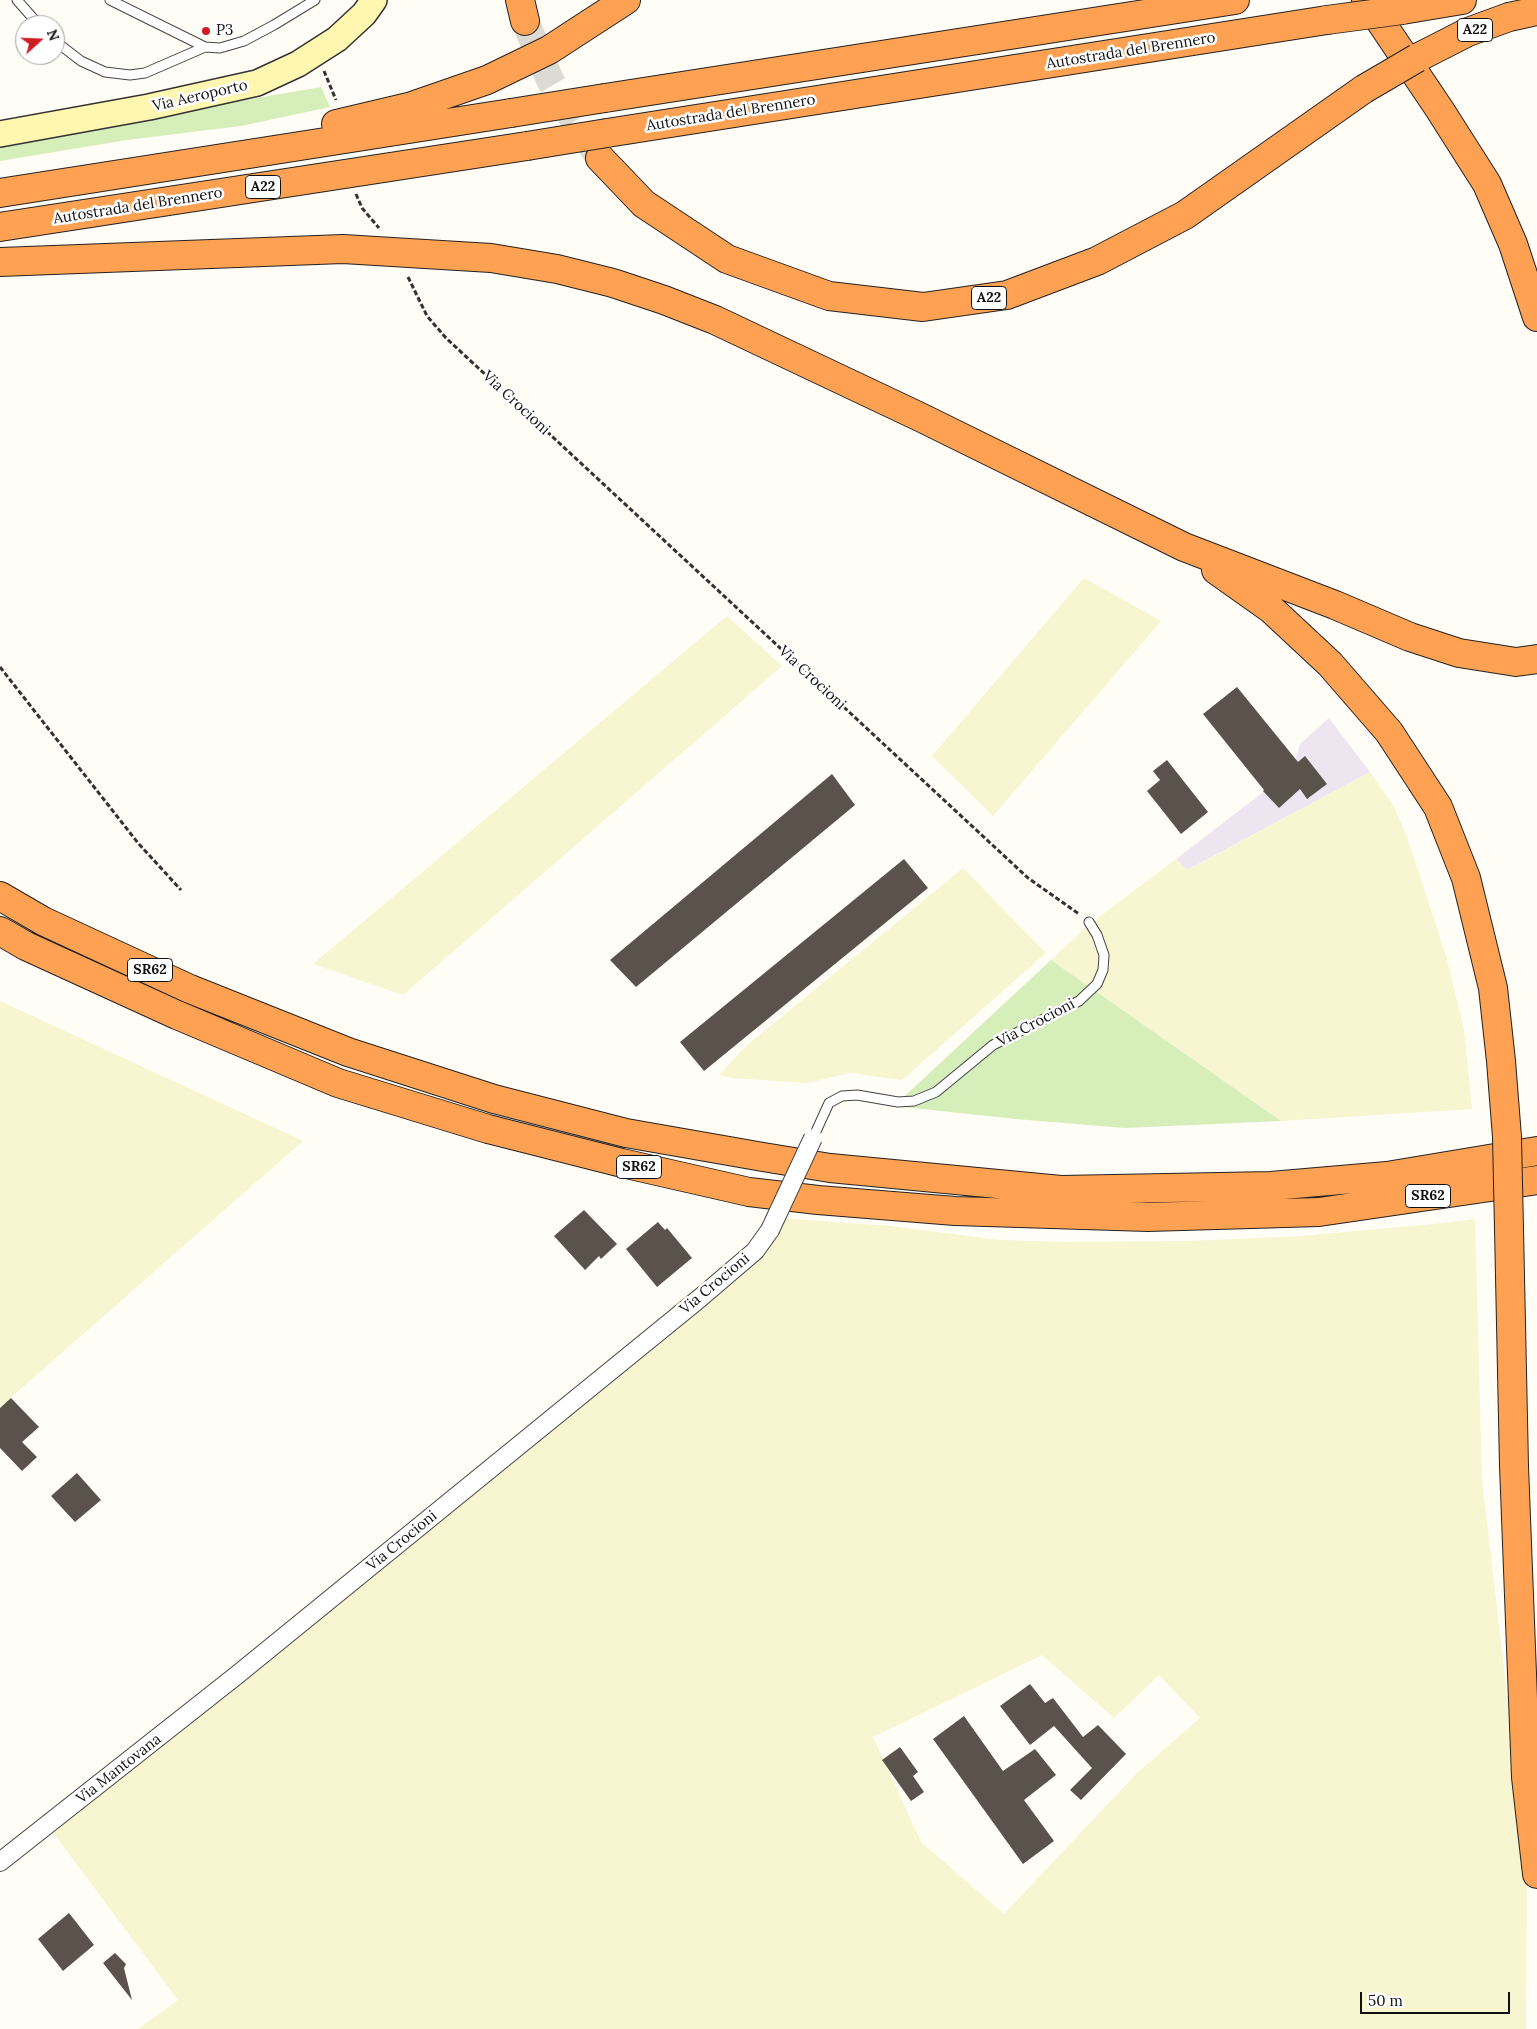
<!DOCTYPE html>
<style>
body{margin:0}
#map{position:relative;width:1537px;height:2029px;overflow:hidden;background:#fffdf5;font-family:Lora,serif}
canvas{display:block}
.north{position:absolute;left:15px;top:15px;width:50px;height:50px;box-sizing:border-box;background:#fff;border:1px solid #a0a0a0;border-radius:50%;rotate:70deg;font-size:14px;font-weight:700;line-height:20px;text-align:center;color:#111}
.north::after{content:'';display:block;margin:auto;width:18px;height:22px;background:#cf1b24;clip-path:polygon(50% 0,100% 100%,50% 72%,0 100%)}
.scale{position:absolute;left:1360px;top:1992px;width:150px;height:22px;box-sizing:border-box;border:2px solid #111;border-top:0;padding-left:6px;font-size:15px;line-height:18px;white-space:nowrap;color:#111;-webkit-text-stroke:4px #fff;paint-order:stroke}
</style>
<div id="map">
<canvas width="1537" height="2029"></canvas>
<div class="north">N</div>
<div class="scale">50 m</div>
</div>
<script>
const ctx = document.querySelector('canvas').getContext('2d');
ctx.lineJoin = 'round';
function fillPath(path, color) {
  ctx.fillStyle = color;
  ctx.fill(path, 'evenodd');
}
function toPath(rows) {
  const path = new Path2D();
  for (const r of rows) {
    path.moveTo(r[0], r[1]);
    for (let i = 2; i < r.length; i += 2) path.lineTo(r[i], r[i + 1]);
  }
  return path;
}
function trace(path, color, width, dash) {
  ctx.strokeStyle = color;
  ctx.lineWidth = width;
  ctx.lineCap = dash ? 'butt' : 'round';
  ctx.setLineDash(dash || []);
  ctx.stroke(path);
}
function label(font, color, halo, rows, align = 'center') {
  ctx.font = font + ' Lora,serif';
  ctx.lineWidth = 5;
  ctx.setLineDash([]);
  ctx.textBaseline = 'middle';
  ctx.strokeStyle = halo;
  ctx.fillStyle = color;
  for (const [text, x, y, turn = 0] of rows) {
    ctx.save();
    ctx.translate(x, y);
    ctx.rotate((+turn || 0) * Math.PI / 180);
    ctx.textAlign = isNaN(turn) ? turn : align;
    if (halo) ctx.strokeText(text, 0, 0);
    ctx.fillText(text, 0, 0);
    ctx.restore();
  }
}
fillPath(toPath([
 [1329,718,1370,772,1187,870,1176,859,1292,770,1300,744]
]), '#eee5f0');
fillPath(toPath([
 [1084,578,1161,621,993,816,932,756],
 [727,616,782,666,403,995,313,964],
 [1370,772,1393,805,1407,837,1446,956,1464,1029,1472,1109,1281,1121,1051,960,1086,927,1176,859,1188,870],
 [963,868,1046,953,902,1080,850,1073,807,1083,732,1078,719,1075,745,1047],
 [0,1001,303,1141,0,1407],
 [780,1218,890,1226,999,1240,1064,1242,1190,1241,1301,1236,1424,1225,1475,1219,1482,1480,1510,1719,1527,1814,1526,2029,138,2029,178,2000,52,1831,315,1604,728,1261,770,1230],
 [1042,1655,1114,1718,1159,1675,1200,1718,1137,1773,1004,1914,921,1842,873,1737]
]), '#f8f5d1');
fillPath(toPath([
 [321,87,330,107,241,126,127,140,0,161,0,142],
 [1051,960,1281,1121,1125,1128,1016,1119,894,1106]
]), '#d5eeba');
fillPath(toPath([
 [1237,687,1298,762,1305,756,1327,784,1307,799,1300,789,1279,808,1263,791,1264,790,1203,714],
 [1167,760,1208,812,1181,834,1147,791,1160,780,1153,771],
 [832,774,855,805,636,987,610,960],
 [904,859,928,888,704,1071,680,1042],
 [584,1210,617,1244,601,1259,599,1256,585,1270,554,1236],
 [658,1222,665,1230,667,1228,692,1258,657,1287,626,1249],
 [11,1398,39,1427,22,1442,37,1457,22,1471,0,1448,0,1408],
 [77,1473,101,1500,75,1522,51,1496],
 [1030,1684,1045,1703,1053,1698,1083,1737,1098,1725,1126,1754,1081,1800,1070,1790,1092,1768,1054,1726,1030,1745,1000,1706],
 [964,1716,1003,1771,1035,1749,1056,1775,1024,1800,1054,1841,1023,1864,933,1739],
 [900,1747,918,1772,913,1776,924,1792,911,1801,882,1760],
 [69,1913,94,1945,63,1971,38,1939],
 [115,1953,126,1964,124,1968,132,2000,103,1963]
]), '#5b524c');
trace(toPath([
 [525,21,550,80,573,119,598,155]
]), '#dbdad3', 28, [28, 14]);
const lane = toPath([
 [17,0,39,25],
 [110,0,205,47,220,48,244,41,274,25,315,0],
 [55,41,81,61,105,72,130,75,145,73,205,47],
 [813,1138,829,1103,842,1096,857,1095,898,1102,914,1101,936,1092,993,1045,1079,1001,1097,984,1103,970,1104,955,1097,935,1089,922]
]);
const street = toPath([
 [0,1862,237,1675,700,1298,755,1251,770,1230]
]);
const secondary = toPath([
 [0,134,149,107,257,83,298,64,337,39,364,14,374,0]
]);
const highway = toPath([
 [520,0,525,21],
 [1366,0,1440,110,1487,184,1513,244,1537,317],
 [1402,10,1462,0],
 [1417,58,1468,32,1509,17,1537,11],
 [605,98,1235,0],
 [336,124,412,106,487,80,549,50,626,0],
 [607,133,1327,20],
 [600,158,644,204,727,259,829,296,923,307,1007,295,1097,261,1185,215,1364,89],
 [0,193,511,113],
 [0,227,527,146],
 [0,262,343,249,491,258,557,269,613,283,664,300,715,320,920,417,1184,547,1335,605,1410,637,1459,653,1516,662,1537,659],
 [1216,570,1271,609,1330,664,1389,732,1438,807,1466,878,1493,988,1501,1061,1507,1137],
 [0,896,43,921,190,989,348,1052,494,1099,626,1133,763,1157,830,1168,1061,1190,1271,1186,1387,1176,1537,1151],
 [0,931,26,946,177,1015,338,1083,488,1129,622,1163,749,1192,818,1200,955,1211,1148,1217,1319,1212,1537,1180],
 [1509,1229,1514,1466,1526,1777,1537,1874]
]);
trace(lane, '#444', 11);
trace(street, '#444', 20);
trace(secondary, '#333', 28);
trace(highway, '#222', 30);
trace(toPath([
 [324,71,336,100],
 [356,194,362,208,379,228],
 [408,277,427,316,446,338,1028,878,1079,914],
 [0,667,138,843,181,890]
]), '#333', 3, [5, 2.5]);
trace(lane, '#fff', 9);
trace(street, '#fff', 18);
trace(secondary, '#fff6b0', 25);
trace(highway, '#ffa153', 28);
const streetBridge = toPath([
 [770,1230,813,1138]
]);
const highwayBridge = toPath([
 [1327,20,1402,10],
 [1364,89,1417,58],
 [511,113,605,98],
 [527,146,607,133],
 [1507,1137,1509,1229]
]);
trace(streetBridge, '#444', 20, []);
trace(highwayBridge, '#222', 30, []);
trace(streetBridge, '#fff', 18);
trace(highwayBridge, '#ffa153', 28);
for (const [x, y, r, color] of [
 [206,31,5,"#cf1b24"]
]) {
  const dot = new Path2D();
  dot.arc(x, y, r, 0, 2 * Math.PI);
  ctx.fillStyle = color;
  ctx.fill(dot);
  trace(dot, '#fff', 2);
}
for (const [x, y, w] of [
 [1475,30,35],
 [263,187,35],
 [989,298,35],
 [150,970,45],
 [639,1167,45],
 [1428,1196,45]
]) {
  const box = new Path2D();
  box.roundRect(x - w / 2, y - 11.5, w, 23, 4);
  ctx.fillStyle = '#fff';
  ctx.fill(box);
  trace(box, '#111', 1);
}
label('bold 14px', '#111', null, [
 ["A22",1475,30],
 ["A22",263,187],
 ["A22",989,298],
 ["SR62",150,970],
 ["SR62",639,1167],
 ["SR62",1428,1196]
]);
label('15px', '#111', '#fff', [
 ["P3",216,31]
], 'left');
label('15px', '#111', '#fff', [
 ["Autostrada del Brennero",1131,51,-9],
 ["Via Aeroporto",200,96,-13],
 ["Autostrada del Brennero",731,113,-9],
 ["Autostrada del Brennero",138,206,-9],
 ["Via Crocioni",516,403,43],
 ["Via Crocioni",812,678,43],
 ["Via Crocioni",1036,1023,-28],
 ["Via Crocioni",715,1284,-40],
 ["Via Crocioni",402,1541,-39],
 ["Via Mantovana",119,1769,-38]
]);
</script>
